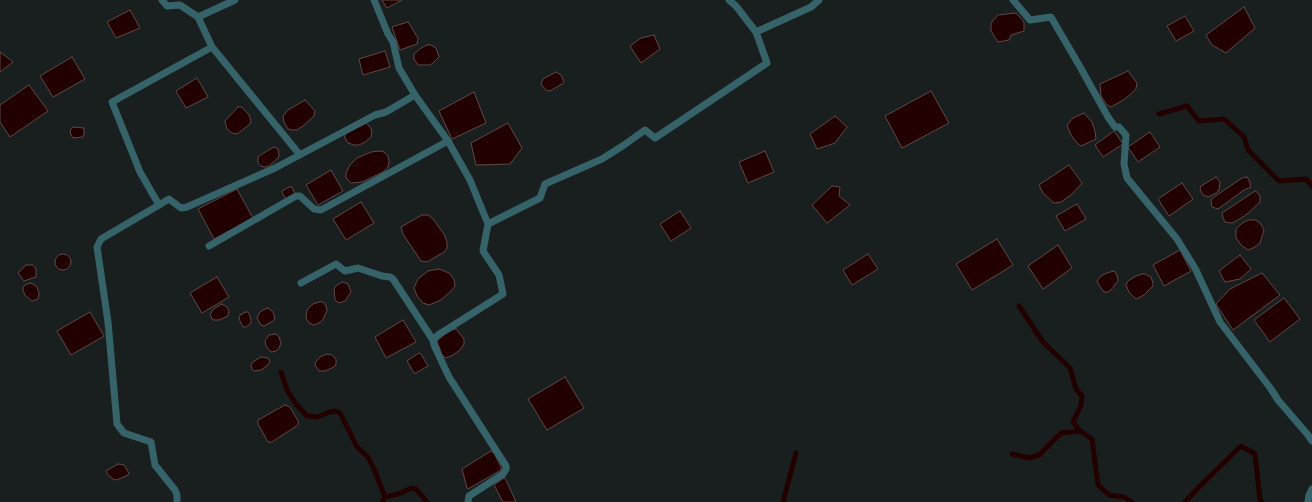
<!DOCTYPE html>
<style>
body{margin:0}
canvas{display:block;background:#191f1f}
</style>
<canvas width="1312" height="502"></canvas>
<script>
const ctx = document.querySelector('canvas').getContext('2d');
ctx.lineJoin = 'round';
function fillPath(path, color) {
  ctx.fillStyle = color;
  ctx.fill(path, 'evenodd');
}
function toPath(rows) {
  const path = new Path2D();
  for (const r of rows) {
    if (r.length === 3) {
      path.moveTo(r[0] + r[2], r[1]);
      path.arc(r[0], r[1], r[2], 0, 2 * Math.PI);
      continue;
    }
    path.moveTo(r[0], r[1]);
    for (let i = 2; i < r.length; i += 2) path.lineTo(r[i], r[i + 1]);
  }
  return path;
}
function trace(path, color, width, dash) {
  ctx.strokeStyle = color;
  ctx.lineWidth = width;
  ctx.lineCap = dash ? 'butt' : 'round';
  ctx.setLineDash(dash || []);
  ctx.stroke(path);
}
const water = toPath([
 [382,0,402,0,387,8,382,0],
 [1244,7,1255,28,1226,53,1212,45,1206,35,1244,7],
 [130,10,140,28,116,38,107,22,130,10],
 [1016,13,1024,22,1024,31,1011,35,1009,40,998,42,991,31,991,23,998,15,1016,13],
 [1185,16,1194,31,1176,41,1167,26,1185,16],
 [408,22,418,38,417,44,400,50,392,27,408,22],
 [654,35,660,49,641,63,630,46,641,38,654,35],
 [427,45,431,45,436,48,439,57,433,63,430,65,418,65,414,59,414,54,421,48,427,45],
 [385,51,390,67,363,75,359,59,385,51],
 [0,52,13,62,0,72,0,52],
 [72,57,85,79,53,97,40,76,72,57],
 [1128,71,1137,83,1136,89,1125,99,1111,107,1107,105,1101,96,1100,84,1128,71],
 [556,72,561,75,564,82,562,84,550,91,546,90,541,84,543,79,556,72],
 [197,78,208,97,186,108,176,91,197,78],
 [29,85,48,111,10,137,0,122,0,105,29,85],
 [931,91,949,123,902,148,885,116,931,91],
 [474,92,486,123,452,139,439,111,474,92],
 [305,100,315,111,314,116,303,126,297,130,293,130,288,129,284,122,283,116,288,110,305,100],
 [238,107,242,107,249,115,251,121,250,124,237,134,232,133,227,129,225,121,238,107],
 [1084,113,1092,122,1095,131,1096,139,1081,146,1076,142,1071,135,1067,125,1073,118,1084,113],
 [835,116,847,127,835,143,817,149,810,134,835,116],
 [366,123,370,127,372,131,371,137,365,142,359,145,354,145,348,143,345,138,345,134,366,123],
 [508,123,522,148,510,164,476,165,471,143,508,123],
 [73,127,84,128,84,134,83,137,73,138,71,135,70,130,73,127],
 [1114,131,1123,144,1103,157,1095,145,1114,131],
 [1150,132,1160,147,1138,162,1128,147,1150,132],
 [274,147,278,149,279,155,278,158,269,166,265,167,261,166,258,163,258,157,262,154,274,147],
 [379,151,384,152,388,156,389,161,388,167,383,172,362,182,351,183,346,178,346,173,350,165,357,158,371,152,379,151],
 [765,151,774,172,748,183,739,162,765,151],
 [1069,165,1082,183,1072,194,1061,202,1054,203,1043,193,1039,185,1069,165],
 [331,170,343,191,318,205,306,185,331,170],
 [1216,177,1220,182,1219,190,1216,193,1208,197,1203,195,1200,189,1201,186,1216,177],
 [1247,177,1249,180,1251,187,1244,190,1218,209,1212,207,1211,200,1214,197,1242,178,1247,177],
 [1182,183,1193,199,1169,216,1158,199,1182,183],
 [832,186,840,187,839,196,850,205,827,223,812,205,832,186],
 [289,187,292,187,295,194,286,199,282,193,282,191,289,187],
 [237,189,253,218,214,239,198,209,237,189],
 [1255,191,1256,191,1260,196,1260,202,1246,215,1236,221,1232,223,1225,222,1223,218,1222,213,1255,191],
 [361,202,374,223,346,240,333,219,361,202],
 [1077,204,1086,219,1065,231,1056,216,1077,204],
 [680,211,691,228,671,241,660,224,680,211],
 [422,215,428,215,433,219,444,234,447,242,447,248,444,252,427,262,421,261,403,234,401,227,422,215],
 [1248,220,1256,220,1260,223,1264,230,1260,243,1255,247,1248,250,1241,245,1236,238,1236,229,1241,224,1248,220],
 [997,239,1013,265,972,290,956,264,997,239],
 [1058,245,1072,268,1043,289,1028,266,1058,245],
 [1180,250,1191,271,1164,286,1153,265,1180,250],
 [868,254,878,269,852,285,843,270,868,254],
 [63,262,8],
 [1240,255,1251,269,1240,279,1225,282,1219,271,1240,255],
 [26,265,33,265,36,269,36,277,24,281,18,273,26,265],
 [439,269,449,273,454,279,455,286,451,291,441,300,429,305,423,303,417,296,414,288,418,279,428,271,439,269],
 [1114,271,1117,275,1118,281,1111,290,1108,292,1104,292,1099,285,1097,281,1101,276,1107,273,1114,271],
 [1262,273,1280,295,1233,330,1216,304,1230,289,1262,273],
 [1142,274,1145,274,1151,277,1153,283,1153,286,1144,295,1136,299,1129,292,1126,285,1128,281,1136,276,1142,274],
 [217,277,229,297,202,313,190,293,217,277],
 [343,282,348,284,351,292,345,301,339,303,335,300,334,289,337,285,343,282],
 [30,283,33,284,37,287,39,293,38,299,32,301,25,295,23,290,23,288,25,285,30,283],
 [1284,298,1300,319,1270,342,1254,320,1284,298],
 [319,302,323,302,326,306,327,311,322,321,317,324,314,325,309,323,306,318,307,310,313,304,319,302],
 [222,304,227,307,229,311,228,316,219,320,213,320,210,315,212,311,215,308,222,304],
 [268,308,273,312,275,318,273,321,264,326,261,325,257,318,260,312,263,310,268,308],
 [90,312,104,336,71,355,57,331,90,312],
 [246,312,248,312,250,316,251,320,251,323,246,327,243,327,239,319,240,315,246,312],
 [403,320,416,342,386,358,375,337,403,320],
 [456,329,464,339,464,344,461,349,453,355,446,358,442,355,437,341,445,334,452,330,456,329],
 [276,334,279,337,281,343,279,348,276,351,271,352,266,346,265,341,269,335,276,334],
 [419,353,421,354,428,366,416,373,414,373,407,361,419,353],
 [327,354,332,355,336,359,336,365,332,368,325,371,319,371,316,367,315,363,320,357,327,354],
 [261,357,268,358,270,362,267,366,261,370,254,371,252,369,251,365,253,362,261,357],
 [565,377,584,408,547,430,528,399,565,377],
 [285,405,290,407,298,421,298,425,272,442,268,442,258,424,258,420,285,405],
 [491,451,494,453,501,467,501,470,468,489,467,488,462,469,491,451],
 [118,464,124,465,129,473,128,475,117,480,113,479,108,475,106,471,118,464],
 [504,478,505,478,516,502,503,502,494,485,504,478]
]);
fillPath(water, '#200');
trace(water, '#5f4848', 1);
trace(toPath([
 [1159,114,1187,106,1199,121,1224,119,1244,137,1248,150,1279,181,1306,179,1312,186],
 [1019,306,1043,342,1070,368,1076,389,1082,396,1081,405,1073,422,1080,431,1092,439,1098,485,1109,495,1124,497,1132,502],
 [281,372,287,390,296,404,307,416,317,417,330,412,335,411,340,413,357,447,368,457,374,469,385,497,398,494,412,488,416,489,427,502],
 [1012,454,1029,458,1039,455,1061,433,1080,431],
 [382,502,385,497],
 [783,502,796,453],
 [1185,502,1201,485,1241,446,1255,454,1260,500,1262,502]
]), '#200', 5);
trace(toPath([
 [162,0,167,6,180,5,198,17,235,0],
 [374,0,388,34,393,42,399,68,415,95,448,141,470,180,488,224],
 [729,0,736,6,756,32],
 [1013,0,1030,20,1051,17,1079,65,1108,117,1115,127,1119,127,1126,135,1124,164,1127,178,1177,239,1195,268,1220,322,1271,389,1278,400,1308,435,1312,441],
 [198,17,212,47,300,155],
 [212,47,112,102,140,172,159,205,169,199,181,208,187,207,275,168,375,115,386,112,415,95],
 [159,205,101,239,97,247,108,322,117,424,124,433,151,442,155,465,175,490,177,495,177,502],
 [209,246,296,196,300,196,314,209,321,210,448,141],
 [301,283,336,264,345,271,358,268,382,276,390,277,393,279,433,340],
 [468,502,469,496,503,474,506,469,506,466,449,377,434,345,433,340,438,335,503,294,499,275,483,251,488,224,540,198,545,184,602,159,624,145,645,130,655,138,767,63,756,32,811,7,819,0],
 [1308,502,1309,495,1312,489]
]), '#366369', 7);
</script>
